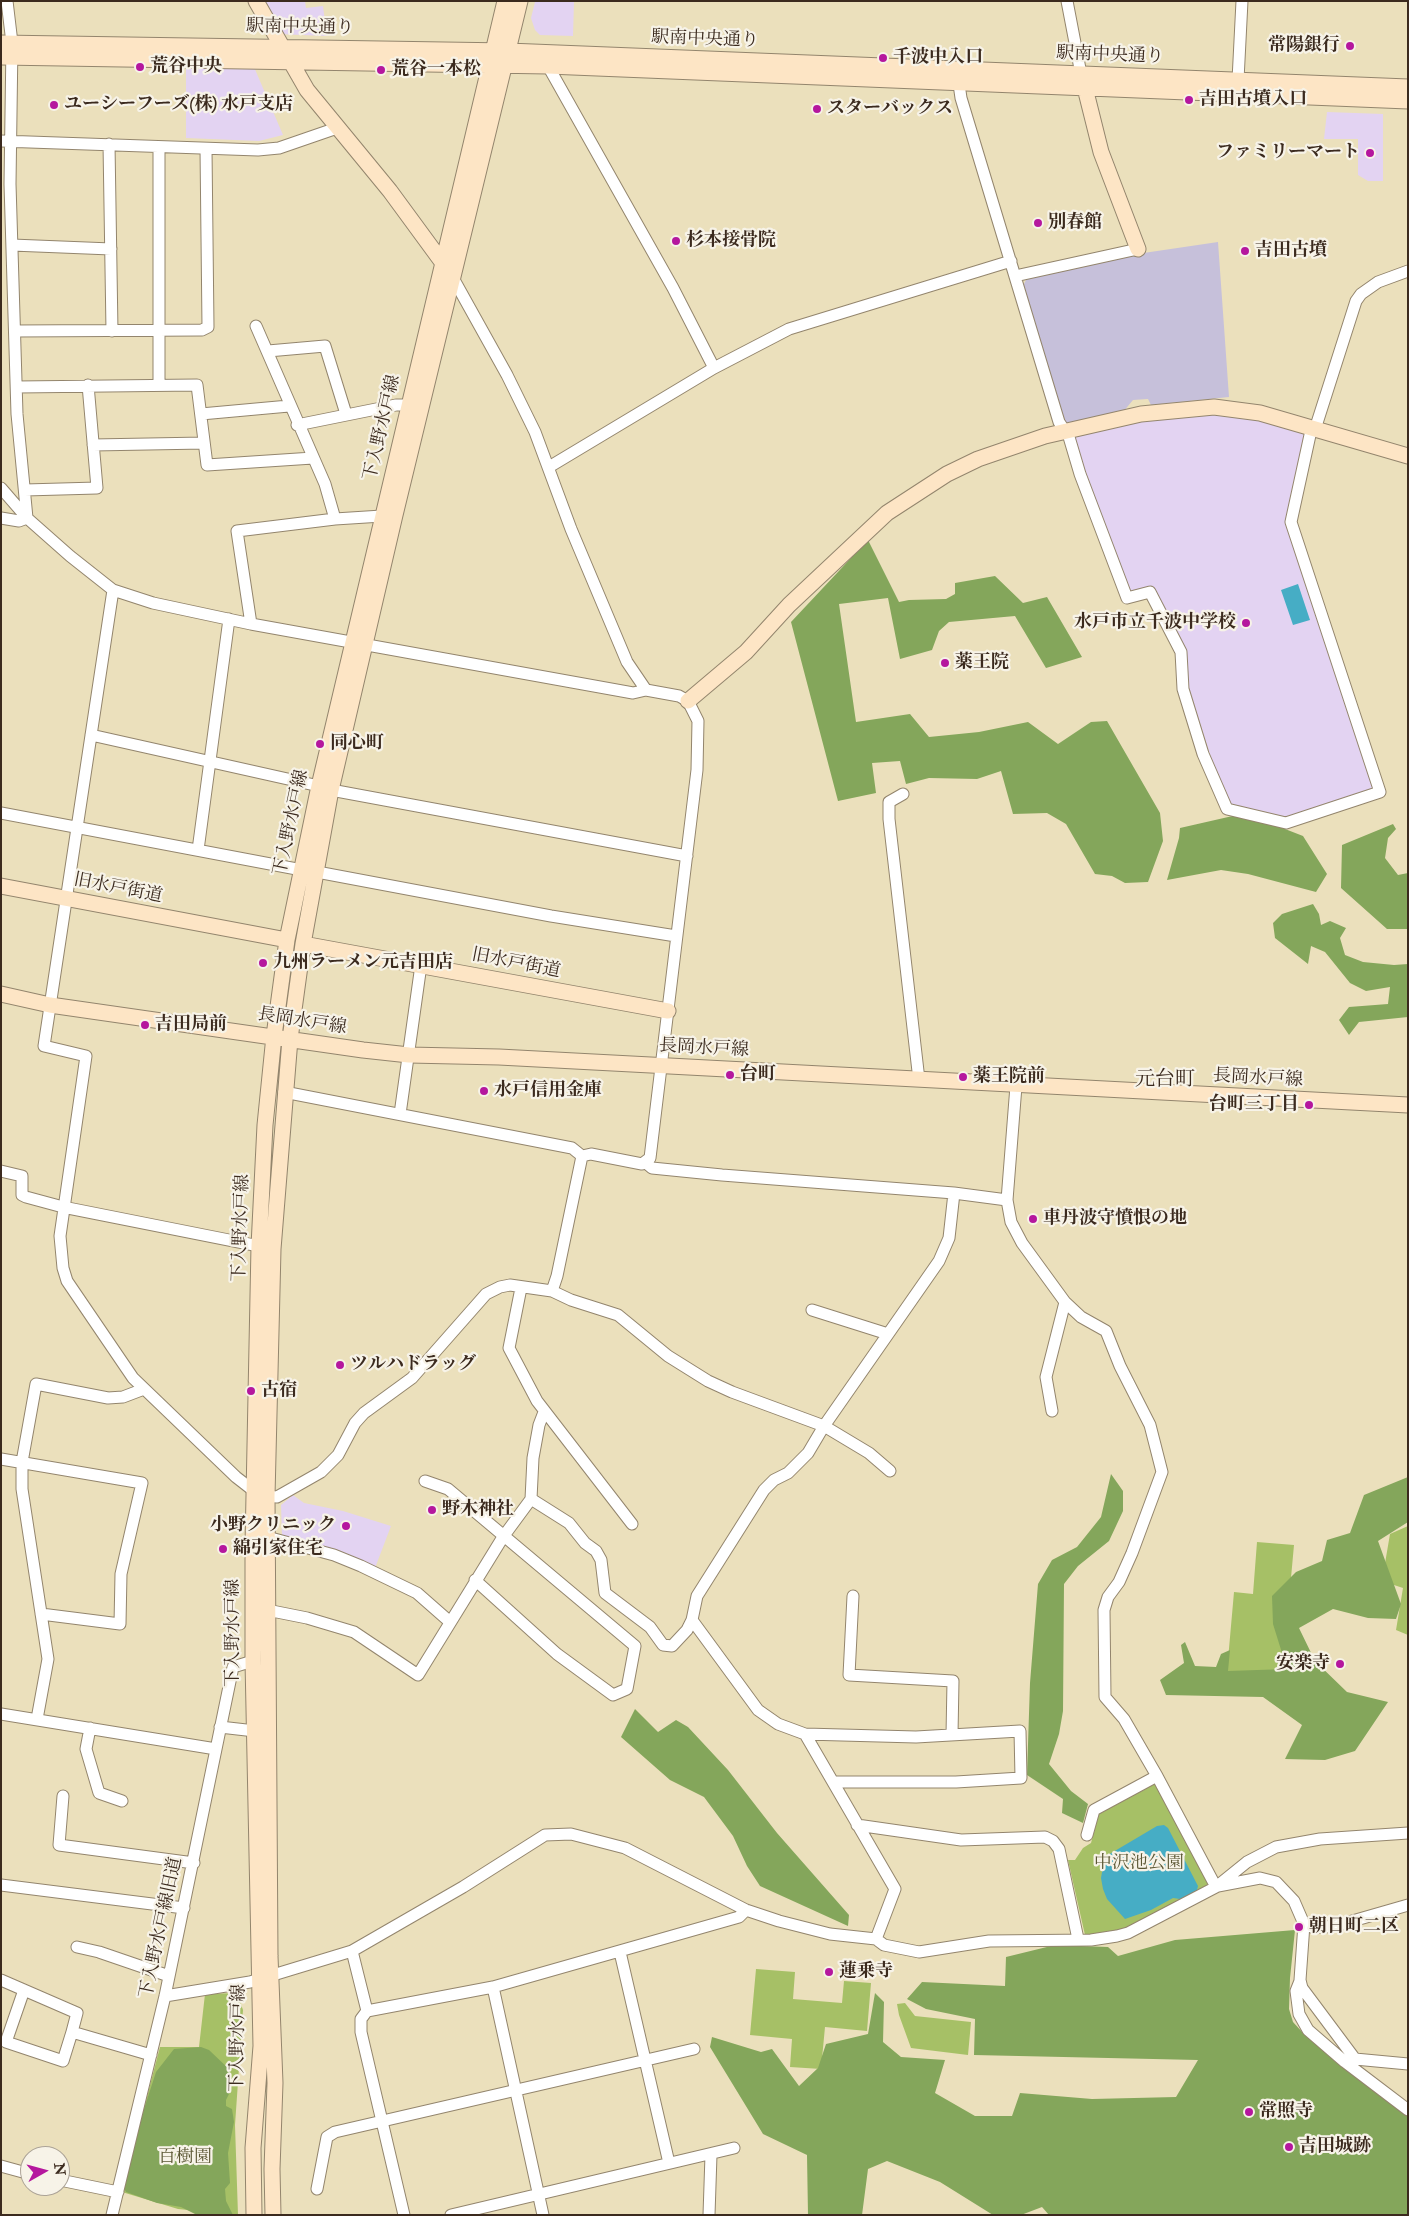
<!DOCTYPE html>
<meta charset="utf-8">
<style>
body{margin:0}
#map{position:relative;width:1409px;height:2216px;overflow:hidden;background:#ebe0bc;font-family:"IM FELL Double Pica",serif}
canvas{display:block}
.frame{position:absolute;inset:0;border:2px solid #3b2a1e;pointer-events:none}
.north{position:absolute;left:20px;top:2146px;width:50px;height:50px;box-sizing:border-box;background:#f7f3e8;border:1px solid #aca397;border-radius:50%;rotate:83deg;font-size:14px;font-weight:700;line-height:20px;text-align:center;color:#3b2a1e}
.north::after{content:'';display:block;margin:auto;width:18px;height:22px;background:#b5179e;clip-path:polygon(50% 0,100% 100%,50% 72%,0 100%)}
</style>
<div id="map">
<canvas width="1409" height="2216"></canvas>
<div class="frame"></div>
<div class="north">N</div>
</div>
<script>
const ctx = document.querySelector('canvas').getContext('2d');
ctx.lineJoin = 'round';
function fillPath(path, color) {
  ctx.fillStyle = color;
  ctx.fill(path, 'evenodd');
}
function toPath(rows) {
  const path = new Path2D();
  for (const r of rows) {
    path.moveTo(r[0], r[1]);
    for (let i = 2; i < r.length; i += 2) path.lineTo(r[i], r[i + 1]);
  }
  return path;
}
function trace(path, color, width, dash) {
  ctx.strokeStyle = color;
  ctx.lineWidth = width;
  ctx.lineCap = dash ? 'butt' : 'round';
  ctx.setLineDash(dash || []);
  ctx.stroke(path);
}
function label(font, color, halo, rows, align = 'center') {
  ctx.font = font + ' "IM FELL Double Pica","Noto Serif JP",serif';
  ctx.lineWidth = 4.5;
  ctx.setLineDash([]);
  ctx.textBaseline = 'middle';
  ctx.strokeStyle = halo;
  ctx.fillStyle = color;
  for (const [text, x, y, turn = 0] of rows) {
    ctx.save();
    ctx.translate(x, y);
    ctx.rotate((+turn || 0) * Math.PI / 180);
    ctx.textAlign = isNaN(turn) ? turn : align;
    if (halo) ctx.strokeText(text, 0, 0);
    ctx.fillText(text, 0, 0);
    ctx.restore();
  }
}
fillPath(toPath([
 [258,1,305,1,306,8,323,6,327,36,277,34],
 [574,1,573,36,540,35,535,30,531,18,535,2],
 [186,67,254,67,283,135,259,141,186,138],
 [1327,112,1383,114,1383,181,1368,181,1358,175,1358,139,1324,139],
 [1190,412,1242,415,1307,433,1288,523,1374,788,1373,790,1283,818,1231,804,1211,758,1187,682,1152,587,1128,593,1084,476,1074,436,1077,432],
 [293,1495,304,1503,343,1511,391,1526,375,1568,282,1537,281,1505]
]), '#e3d3f2');
fillPath(toPath([
 [1218,242,1229,397,1151,405,1148,399,1133,400,1123,412,1068,424,1063,419,1023,286,1027,278,1130,255]
]), '#c6c0da');
fillPath(toPath([
 [1408,1526,1408,1635,1396,1630,1403,1588,1382,1581,1390,1534],
 [1257,1542,1294,1545,1282,1676,1227,1671,1234,1592,1253,1594],
 [1153,1785,1158,1785,1208,1881,1206,1888,1128,1927,1109,1933,1085,1935,1068,1860,1075,1860,1083,1848,1091,1843,1099,1814],
 [756,1969,795,1972,793,1999,842,2003,844,1981,871,1983,867,2031,825,2027,821,2069,790,2067,792,2039,750,2035],
 [237,1993,243,2010,235,2125,238,2215,178,2209,122,2192,160,2047,199,2047,205,1994],
 [905,2003,915,2016,971,2022,968,2055,911,2048,899,2015,897,2004]
]), '#a6c066');
fillPath(toPath([
 [868,540,899,602,909,600,946,599,955,594,955,583,995,576,1023,603,1047,597,1082,657,1046,668,1015,616,949,622,939,631,932,650,900,659,888,598,839,604,856,722,910,714,929,737,979,732,1028,722,1058,744,1091,722,1107,721,1160,813,1163,841,1148,882,1125,883,1112,876,1095,874,1066,824,1047,813,1013,814,1001,771,977,779,929,778,906,784,900,761,872,763,876,793,838,801,791,622],
 [1237,815,1267,822,1303,836,1327,874,1316,892,1248,874,1221,870,1167,880,1179,838,1180,828],
 [1393,824,1396,829,1388,838,1385,858,1398,875,1408,873,1408,929,1387,929,1341,888,1342,845],
 [1313,904,1319,914,1321,925,1330,921,1346,928,1340,938,1345,955,1363,962,1394,965,1408,964,1408,1017,1359,1022,1349,1035,1339,1020,1349,1007,1388,1004,1390,987,1366,991,1350,983,1325,952,1311,946,1308,964,1275,938,1273,923,1282,914],
 [1111,1474,1123,1491,1123,1511,1109,1541,1078,1566,1064,1584,1063,1711,1059,1734,1049,1764,1071,1791,1088,1804,1083,1823,1062,1813,1063,1799,1027,1775,1030,1683,1038,1584,1052,1560,1077,1547,1101,1517],
 [1408,1477,1408,1522,1378,1541,1401,1604,1396,1619,1368,1618,1333,1609,1299,1628,1315,1661,1347,1692,1388,1702,1355,1751,1325,1760,1285,1759,1302,1725,1263,1697,1166,1695,1160,1680,1184,1663,1181,1645,1185,1642,1195,1666,1216,1667,1221,1654,1230,1650,1228,1671,1287,1669,1273,1624,1272,1596,1296,1572,1322,1561,1327,1540,1350,1533,1364,1495],
 [635,1709,658,1732,676,1720,688,1727,728,1770,777,1833,849,1915,848,1926,760,1886,747,1866,733,1836,704,1797,670,1780,621,1737],
 [1295,1930,1290,1978,1289,2009,1293,2022,1304,2034,1408,2116,1408,2215,1049,2215,1042,2207,1021,2215,993,2215,940,2182,887,2161,868,2169,862,2215,808,2215,807,2155,763,2134,710,2047,712,2037,761,2052,772,2049,799,2086,818,2068,826,2044,868,2034,875,1993,884,2002,883,2042,901,2057,945,2060,935,2093,975,2116,1012,2116,1020,2093,1092,2099,1176,2097,1198,2060,974,2055,975,2019,926,2009,907,1999,922,1982,1005,1986,1006,1957,1055,1945,1108,1947,1118,1956,1175,1940],
 [201,2047,209,2050,230,2070,230,2092,226,2100,226,2106,232,2109,234,2122,228,2153,230,2183,225,2189,226,2201,233,2215,197,2215,181,2207,157,2203,126,2192,123,2186,131,2161,135,2137,156,2072,174,2049]
]), '#84a65b');
fillPath(toPath([
 [1298,584,1310,620,1293,625,1281,590],
 [1164,1825,1168,1828,1198,1886,1197,1890,1191,1895,1180,1899,1173,1898,1151,1910,1125,1919,1107,1899,1103,1889,1101,1878,1104,1861,1108,1855,1157,1826]
]), '#46adc5');
const street = toPath([
 [1067,1,1081,74],
 [548,66,673,288,714,368],
 [1238,80,1242,1],
 [959,84,961,98,1059,422,1069,437,1080,474,1127,598,1150,592,1181,652,1183,689,1203,754,1227,809,1286,823,1380,792,1291,522,1310,435,1317,423,1356,301,1361,294,1378,282,1408,271],
 [1,141,258,150,279,148,337,128],
 [109,144,112,331],
 [159,147,159,385],
 [12,245,111,249],
 [1015,276,1138,249],
 [256,326,325,484,335,519],
 [15,331,202,330,208,327,206,149],
 [268,351,325,346,346,414],
 [17,387,197,385,207,465,313,458],
 [201,414,289,406],
 [297,425,396,405,408,405],
 [93,445,204,443],
 [549,467,714,368,789,329,1011,261],
 [1,488,27,518,70,556,113,590,153,603,251,624,633,693,646,690],
 [25,490,97,488,88,385],
 [1,518,19,521,27,518,17,414,10,184,12,43,7,1],
 [113,590,44,1046,86,1056,60,1236,63,1268,67,1281,133,1378,236,1477,254,1491,263,1496,277,1497,321,1472,338,1455,355,1423,364,1413,412,1378,486,1294,500,1287,510,1285,552,1291,557,1276,582,1156,591,1154,642,1164,650,1158,697,770,698,721,688,701,679,696,646,690,627,662,571,529,535,432,507,375,453,278],
 [251,624,237,531,335,519,382,516],
 [91,735,319,786],
 [331,790,687,856],
 [903,794,889,802,889,819,919,1080],
 [1,813,302,870],
 [198,850,229,619],
 [317,872,551,916,676,936],
 [1016,1086,1007,1200,1011,1222,1022,1243,1065,1302,1081,1317,1106,1331,1120,1366,1150,1425,1162,1472,1132,1553,1119,1582,1108,1597,1104,1610,1105,1697,1124,1719,1157,1776,1216,1887],
 [284,1092,572,1148,582,1156],
 [400,1114,421,965],
 [646,1163,652,1168,722,1175,954,1193,1007,1200],
 [1,1171,22,1176,22,1195,26,1197,63,1207,259,1246],
 [521,1288,509,1348,537,1401,632,1524],
 [552,1291,571,1300,618,1315,668,1356,708,1381,732,1392,824,1426,869,1453,890,1471],
 [812,1310,888,1334],
 [1052,1411,1046,1377,1065,1302],
 [1,1459,142,1483,121,1574,120,1624,41,1614],
 [425,1481,448,1489,635,1646,627,1689,613,1695,557,1654,475,1580],
 [531,1499,569,1523,585,1543,596,1551,601,1560,605,1593,650,1627,663,1645,672,1646,687,1630,692,1620,697,1596,764,1490,774,1480,788,1473,808,1453,824,1426,939,1261,949,1238,954,1193],
 [267,1537,334,1555,361,1566,417,1593,450,1622],
 [853,1596,849,1675,953,1681,952,1735],
 [267,1610,307,1618,354,1632,418,1675,503,1537,531,1499,533,1458,539,1425,544,1412],
 [692,1620,758,1710,778,1724,805,1734,916,1737,1020,1731,1021,1778,956,1782,833,1782],
 [1,1714,216,1749],
 [37,1719,48,1659,22,1489,22,1462,36,1384,108,1398,123,1397,144,1389],
 [220,1727,255,1731],
 [90,1728,86,1749,99,1793,122,1801],
 [805,1734,895,1889,876,1939],
 [63,1796,59,1845,194,1863],
 [857,1825,961,1840,1045,1837,1053,1841,1059,1849,1078,1939],
 [1087,1835,1094,1810,1157,1776],
 [1,1885,184,1908],
 [1218,1886,1260,1878,1276,1882,1294,1901,1304,1924,1300,1980,1302,1988,1355,2059,1408,2064],
 [1304,1924,1314,1928,1335,1926,1408,1905],
 [77,1947,99,1952,169,1976],
 [352,1951,367,2011],
 [620,1952,669,2163],
 [1,1980,77,2013,72,2032,151,2055],
 [1300,1981,1296,1991,1299,2014,1308,2030,1345,2062,1408,2110],
 [493,1987,543,2215],
 [24,1990,6,2042,63,2061,72,2032],
 [165,1996,250,1982,352,1951,463,1887,545,1835,571,1834,625,1848,746,1910,779,1921,830,1934,876,1939,884,1945,919,1952,989,1941,1091,1940,1117,1936,1128,1933,1216,1887,1247,1862,1276,1847,1320,1839,1408,1833],
 [1,2166,30,2174],
 [60,2180,118,2192],
 [317,2189,327,2137,335,2132,694,2049],
 [112,2215,165,1996,233,1667,253,1661],
 [404,2215,361,2032,361,2019,367,2011,493,1987,739,1917,746,1910],
 [451,2215,734,2148],
 [709,2215,711,2155]
]);
const secondary = toPath([
 [256,1,307,90,390,191,445,266],
 [1,43,508,51,1408,87],
 [1,57,548,66,1408,101],
 [1083,80,1101,152,1138,249],
 [688,701,746,652,789,605,887,513,947,474,978,459,1045,436,1141,414,1214,407,1260,413,1408,456],
 [1,886,287,940],
 [303,944,668,1011],
 [1,994,50,1005,363,1050,409,1055,499,1057,1408,1105],
 [254,2215,253,2148,261,2046,253,1661,253,1545,259,1246,265,1125,274,1036,287,940,319,786,505,1],
 [273,2215,272,2169,275,2083,270,1956,267,1496,273,1249,290,1039,303,944,331,790,395,515,520,1]
]);
trace(street, '#93856d', 13);
trace(secondary, '#93856d', 17);
trace(street, '#fff', 11);
trace(secondary, '#fde5c5', 15);
for (const [x, y, r, color] of [
 [1350,46,5,"#b5179e"],
 [883,58,5,"#b5179e"],
 [140,67,5,"#b5179e"],
 [381,70,5,"#b5179e"],
 [1189,100,5,"#b5179e"],
 [54,105,5,"#b5179e"],
 [817,109,5,"#b5179e"],
 [1370,153,5,"#b5179e"],
 [1038,223,5,"#b5179e"],
 [676,241,5,"#b5179e"],
 [1245,251,5,"#b5179e"],
 [1246,623,5,"#b5179e"],
 [945,663,5,"#b5179e"],
 [320,744,5,"#b5179e"],
 [263,963,5,"#b5179e"],
 [145,1025,5,"#b5179e"],
 [730,1075,5,"#b5179e"],
 [963,1077,5,"#b5179e"],
 [484,1091,5,"#b5179e"],
 [1309,1105,5,"#b5179e"],
 [1033,1219,5,"#b5179e"],
 [340,1365,5,"#b5179e"],
 [251,1391,5,"#b5179e"],
 [432,1510,5,"#b5179e"],
 [346,1526,5,"#b5179e"],
 [223,1549,5,"#b5179e"],
 [1340,1664,5,"#b5179e"],
 [1299,1927,5,"#b5179e"],
 [829,1972,5,"#b5179e"],
 [1249,2112,5,"#b5179e"],
 [1289,2147,5,"#b5179e"]
]) {
  const dot = new Path2D();
  dot.arc(x, y, r, 0, 2 * Math.PI);
  ctx.fillStyle = color;
  ctx.fill(dot);
  trace(dot, '#f7f3e8', 2);
}
label('18px', '#3b2a1e', '#f7f3e8', [
 ["駅南中央通り",300,28,1],
 ["駅南中央通り",705,40,2],
 ["駅南中央通り",1110,56,2],
 ["下入野水戸線",383,428,-77],
 ["下入野水戸線",292,823,-78],
 ["旧水戸街道",118,889,11],
 ["旧水戸街道",516,964,11],
 ["長岡水戸線",302,1022,9],
 ["長岡水戸線",704,1049,3],
 ["長岡水戸線",1258,1079,3],
 ["下入野水戸線",242,1228,-88],
 ["下入野水戸線",234,1633,-90],
 ["下入野水戸線旧道",162,1928,-78],
 ["下入野水戸線",239,2038,-89]
]);
label('bold 18px', '#3b2a1e', '#f7f3e8', [
 ["常陽銀行",1340,46,"right"],
 ["千波中入口",893,58],
 ["荒谷中央",150,67],
 ["荒谷一本松",391,70],
 ["吉田古墳入口",1199,100],
 ["ユーシーフーズ(株) 水戸支店",64,105],
 ["スターバックス",827,109],
 ["ファミリーマート",1360,153,"right"],
 ["別春館",1048,223],
 ["杉本接骨院",686,241],
 ["吉田古墳",1255,251],
 ["水戸市立千波中学校",1236,623,"right"],
 ["薬王院",955,663],
 ["同心町",330,744],
 ["九州ラーメン元吉田店",273,963],
 ["吉田局前",155,1025],
 ["台町",740,1075],
 ["薬王院前",973,1077],
 ["水戸信用金庫",494,1091],
 ["台町三丁目",1299,1105,"right"],
 ["車丹波守憤恨の地",1043,1219],
 ["ツルハドラッグ",350,1365],
 ["古宿",261,1391],
 ["野木神社",442,1510],
 ["小野クリニック",336,1526,"right"],
 ["綿引家住宅",233,1549],
 ["安楽寺",1330,1664,"right"],
 ["朝日町二区",1309,1927],
 ["蓮乗寺",839,1972],
 ["常照寺",1259,2112],
 ["吉田城跡",1299,2147]
], 'left');
label('18px', '#5b5734', '#f7f3e8', [
 ["中沢池公園",1139,1864],
 ["百樹園",185,2158]
]);
label('20px', '#3b2a1e', '#f7f3e8', [
 ["元台町",1165,1081]
]);
</script>
